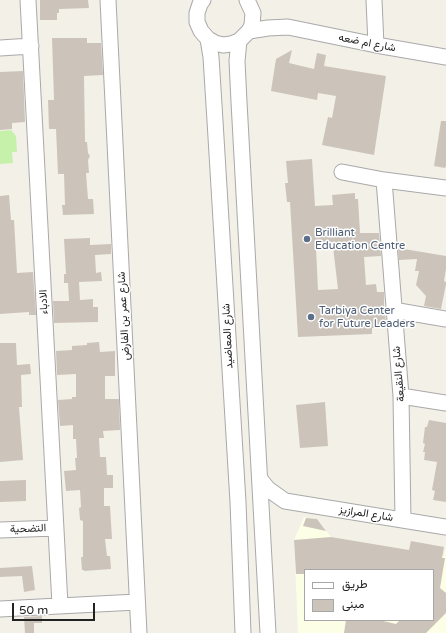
<!DOCTYPE html>
<meta charset="utf-8">
<style>
body{margin:0}
#map{position:relative;width:446px;height:633px;overflow:hidden;background:#f3f0e8;font-family:"Varela Round",Vazirmatn,sans-serif}
canvas{display:block}
.legend{position:absolute;left:304px;top:569px;width:130px;height:52px;box-sizing:border-box;background:#fff;border:1px solid #a7a7a7;margin:0;padding:5px 7px;list-style:none;font-size:12px;color:#222}
.legend li{display:flex;align-items:center;gap:8px;height:20px}
.legend b{width:20px;border:1px solid #a7a7a7}
.scale{position:absolute;left:12px;top:603px;width:83px;height:18px;box-sizing:border-box;border:2px solid #222;border-top:0;padding-left:5px;font-size:12px;line-height:14px;white-space:nowrap;color:#222;-webkit-text-stroke:3px #fff;paint-order:stroke}
</style>
<div id="map">
<canvas width="446" height="633"></canvas>
<ul class="legend">
<li><b style="height:5px;background:#fff"></b>طريق</li>
<li><b style="height:11px;background:#ccc4ba"></b>مبنى</li>
</ul>
<div class="scale">50 m</div>
</div>
<script>
const ctx = document.querySelector('canvas').getContext('2d');
ctx.lineJoin = 'round';
function fillPath(path, color) {
  ctx.fillStyle = color;
  ctx.fill(path, 'evenodd');
}
function toPath(rows) {
  const path = new Path2D();
  for (const r of rows) {
    path.moveTo(r[0], r[1]);
    for (let i = 2; i < r.length; i += 2) path.lineTo(r[i], r[i + 1]);
  }
  return path;
}
function trace(path, color, width, dash) {
  ctx.strokeStyle = color;
  ctx.lineWidth = width;
  ctx.lineCap = dash ? 'butt' : 'round';
  ctx.setLineDash(dash || []);
  ctx.stroke(path);
}
function label(font, color, halo, rows, align = 'center') {
  ctx.font = font + ' "Varela Round",Vazirmatn,sans-serif';
  ctx.lineWidth = 3;
  ctx.setLineDash([]);
  ctx.textBaseline = 'middle';
  ctx.strokeStyle = halo;
  ctx.fillStyle = color;
  for (const [text, x, y, turn = 0] of rows) {
    ctx.save();
    ctx.translate(x, y);
    ctx.rotate((+turn || 0) * Math.PI / 180);
    ctx.textAlign = isNaN(turn) ? turn : align;
    if (halo) ctx.strokeText(text, 0, 0);
    ctx.fillText(text, 0, 0);
    ctx.restore();
  }
}
fillPath(toPath([
 [304,517,317,519,331,537,444,556,446,544,446,633,298,633,294,540],
 [305,570,433,570,433,620,305,620]
]), '#fcffe5');
fillPath(toPath([
 [11,130,16,136,17,152,12,152,13,163,0,164,0,131]
]), '#c6f1aa');
fillPath(toPath([
 [40,0,88,0,89,8,59,9,59,13,57,13,57,20,40,20],
 [52,38,87,38,87,43,101,43,103,75,84,76,85,142,87,142,88,153,90,156,88,160,89,173,86,173,88,199,93,199,94,214,63,215,62,205,65,205,64,174,58,174,56,129,49,129,48,100,54,100],
 [292,50,289,63,314,69,317,53,326,55,324,66,386,76,374,155,322,145,328,117,332,118,336,96,318,93,317,100,271,91,276,59],
 [23,71,25,122,12,123,12,129,0,130,0,72],
 [441,121,446,121,446,166,445,168,434,166],
 [312,159,315,206,333,205,332,195,355,193,355,199,358,199,360,233,379,233,381,256,364,257,366,285,376,284,377,292,384,292,384,309,387,327,372,328,372,334,298,337,290,202,287,202,285,183,288,183,286,161],
 [333,247,338,289,318,290,316,248],
 [9,195,11,220,14,220,17,273,33,272,36,315,29,315,29,312,0,314,0,196],
 [90,238,90,245,111,244,111,254,95,255,96,273,101,272,102,281,79,282,80,300,93,299,93,307,98,307,98,322,54,323,53,301,69,301,68,283,64,283,64,274,66,274,64,239],
 [398,248,446,256,446,269,444,281,446,282,446,284,441,309,424,306,426,296,416,285,419,271,415,271,417,259,399,260],
 [99,342,100,352,115,351,115,376,105,376,105,399,119,399,120,430,103,431,104,438,99,438,100,457,106,457,107,475,113,475,113,488,104,488,104,506,110,506,112,539,105,539,107,556,110,556,111,569,84,571,84,570,82,570,81,557,83,557,83,521,80,520,79,508,81,507,80,490,66,491,64,471,76,470,75,458,77,458,76,439,73,439,73,425,60,426,58,400,72,399,72,397,76,397,76,374,57,375,56,351,72,350,72,346,87,345,87,343],
 [0,343,16,343,17,365,30,364,31,374,21,375,22,407,19,407,23,460,0,462],
 [325,402,328,446,300,448,296,405],
 [429,420,446,423,446,502,433,500,435,491,432,490,437,462,424,460,425,452,423,452,425,444,423,443,425,427,427,427],
 [26,480,26,501,0,502,0,481],
 [306,518,317,519,326,531,303,526],
 [331,537,409,550,411,541,444,547,442,558,445,558,440,588,446,593,446,613,426,633,344,633,346,620,379,620,396,624,400,620,433,620,433,570,305,570,305,574,296,574,294,540],
 [32,566,35,590,24,592,22,576,0,577,0,568],
 [42,616,42,623,34,623,34,633,25,633,24,617]
]), '#ccc4ba');
const minor = toPath([
 [28,0,60,605],
 [108,0,139,633],
 [203,0,200,4,197,13,197,22,201,31,208,39,215,43,223,45,231,44,239,41,249,31,252,25,253,13,247,0],
 [374,0,376,45],
 [249,31,268,28,288,27,376,45,446,57],
 [208,39,211,57,215,121,238,502,243,633],
 [239,41,237,61,239,102,268,633],
 [0,48,31,46],
 [342,172,384,180,446,188],
 [384,180,401,396,403,520],
 [393,310,446,319],
 [401,396,446,403],
 [260,479,268,489,285,501,446,527],
 [0,530,56,528],
 [0,609,137,602]
]);
trace(minor, '#a9a9a9', 17);
trace(minor, '#fff', 15);
for (const [x, y, r, color] of [
 [307,239,4,"#5c6f8a"],
 [311,317,4,"#5c6f8a"]
]) {
  const dot = new Path2D();
  dot.arc(x, y, r, 0, 2 * Math.PI);
  ctx.fillStyle = color;
  ctx.fill(dot);
  trace(dot, '#fff', 1.5);
}
label('11px', '#222', '#fff', [
 ["شارع ام ضعه",367,43,11],
 ["الادباء",44,302,-93],
 ["شارع عمر بن الفارض",124,316,-93],
 ["شارع المعاضيد",228,336,-93],
 ["شارع النقيعة",399,374,-95],
 ["شارع المرازيز",366,514,9],
 ["التضحية",28,529,-2]
]);
label('11px', '#4e5e75', '#fff', [
 ["Brilliant",315,233],
 ["Education Centre",315,246],
 ["Tarbiya Center",319,311],
 ["for Future Leaders",319,324]
], 'left');
</script>
